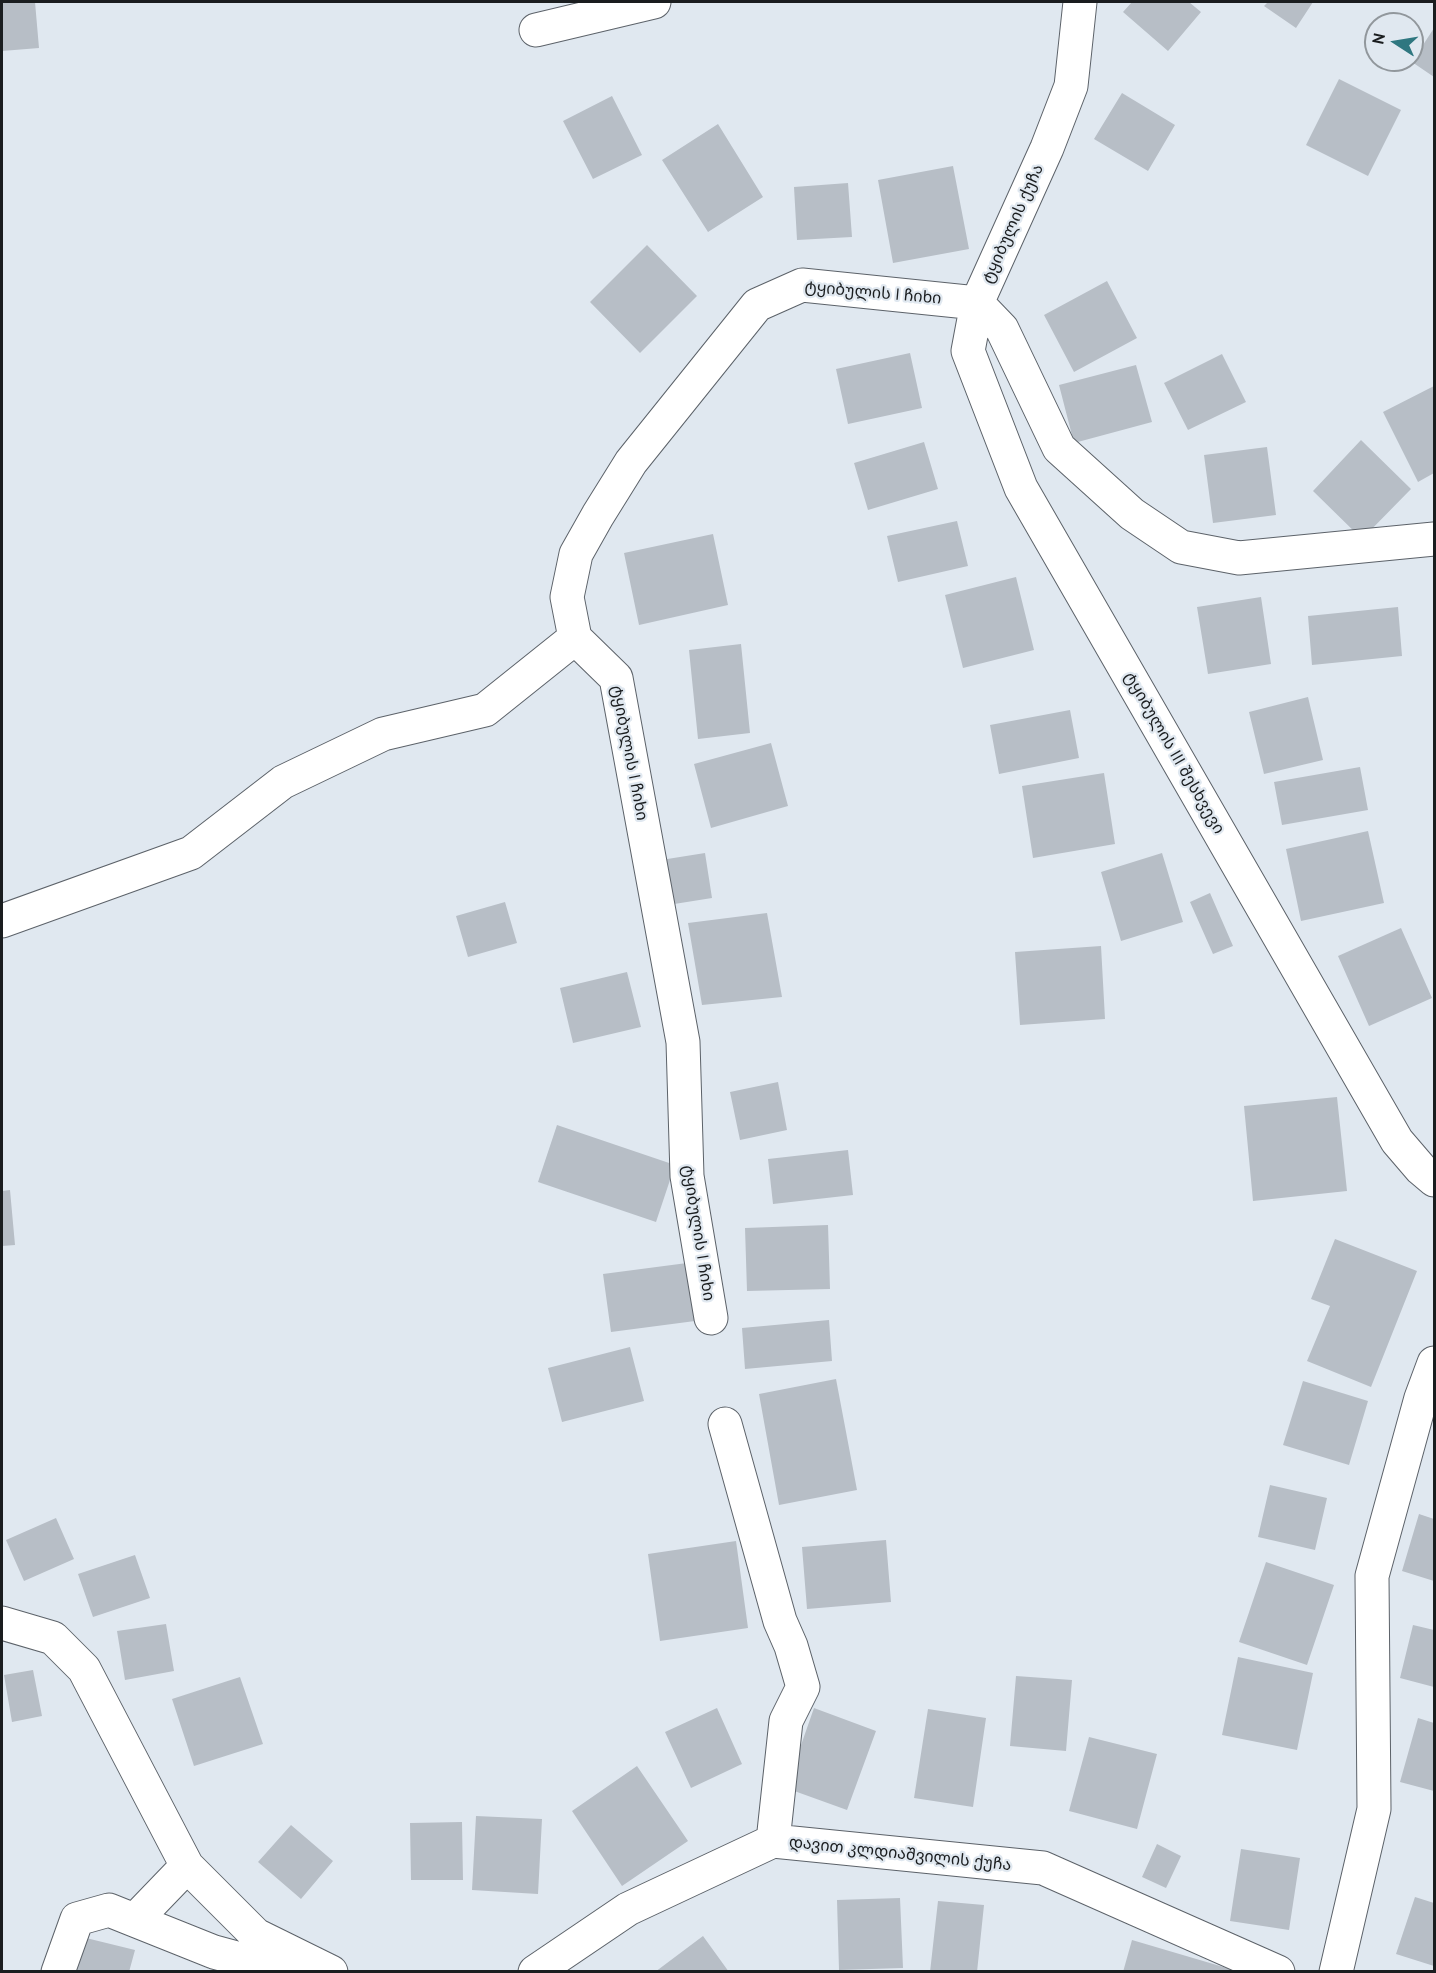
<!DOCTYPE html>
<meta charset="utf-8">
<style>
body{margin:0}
#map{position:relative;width:1436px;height:1973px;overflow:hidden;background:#e0e8f0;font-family:"PT Sans",sans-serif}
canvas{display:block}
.frame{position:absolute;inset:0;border:3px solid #1a1d1f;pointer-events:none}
.north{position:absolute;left:1364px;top:12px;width:60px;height:60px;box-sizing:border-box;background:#e0e8f0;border:2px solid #91979c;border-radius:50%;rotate:282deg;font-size:16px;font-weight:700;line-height:24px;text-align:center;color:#1a1d1f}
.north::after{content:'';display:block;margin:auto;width:21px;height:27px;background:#2f7780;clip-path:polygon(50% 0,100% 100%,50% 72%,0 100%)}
</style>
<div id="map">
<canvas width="1436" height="1973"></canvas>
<div class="frame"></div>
<div class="north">N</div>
</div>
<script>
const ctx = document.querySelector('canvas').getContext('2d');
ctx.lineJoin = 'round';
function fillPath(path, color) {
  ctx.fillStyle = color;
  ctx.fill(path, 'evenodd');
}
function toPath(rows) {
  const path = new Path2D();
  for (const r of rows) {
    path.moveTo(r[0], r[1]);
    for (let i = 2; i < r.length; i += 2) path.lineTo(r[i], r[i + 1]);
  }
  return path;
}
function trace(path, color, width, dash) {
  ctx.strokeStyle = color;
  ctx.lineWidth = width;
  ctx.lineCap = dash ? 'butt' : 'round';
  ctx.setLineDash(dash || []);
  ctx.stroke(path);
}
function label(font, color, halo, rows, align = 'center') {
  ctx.font = font + ' "PT Sans","Noto Sans Georgian",sans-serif';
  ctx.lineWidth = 4.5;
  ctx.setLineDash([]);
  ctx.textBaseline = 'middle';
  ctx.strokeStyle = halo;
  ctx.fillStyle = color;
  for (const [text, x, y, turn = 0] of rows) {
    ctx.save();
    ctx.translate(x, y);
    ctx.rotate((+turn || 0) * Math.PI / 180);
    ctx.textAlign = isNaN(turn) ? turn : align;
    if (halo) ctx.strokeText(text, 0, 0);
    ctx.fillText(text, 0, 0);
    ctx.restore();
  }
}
fillPath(toPath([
 [2,2,35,2,39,48,2,51],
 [1132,2,1189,2,1201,12,1168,51,1123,12],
 [1268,2,1313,2,1296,28,1264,6],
 [1434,28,1434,77,1412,62],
 [1339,79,1401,110,1368,176,1306,145],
 [1122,93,1175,125,1148,171,1094,139],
 [612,96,642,155,593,179,563,121],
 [718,124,763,197,708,232,662,160],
 [953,166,969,249,893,263,878,180],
 [848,183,852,237,797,240,794,187],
 [647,245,697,296,640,353,590,302],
 [1107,281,1137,338,1074,372,1044,315],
 [910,353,922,408,848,424,836,369],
 [1222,354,1246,402,1188,430,1164,383],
 [1136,365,1152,422,1074,443,1059,385],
 [1434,386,1434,473,1418,482,1383,412],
 [1361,440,1411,489,1362,539,1313,491],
 [924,442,938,489,868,510,854,463],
 [1267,447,1276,515,1213,523,1204,455],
 [957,521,968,566,898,582,887,536],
 [713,534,728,605,639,625,624,553],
 [1016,577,1034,650,963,668,945,595],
 [1261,597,1271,664,1208,674,1197,607],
 [1398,607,1402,656,1312,665,1308,616],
 [741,644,750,733,698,739,689,650],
 [1308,697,1323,760,1264,774,1249,712],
 [1070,710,1079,758,999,774,990,725],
 [771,743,788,806,711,828,694,764],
 [1360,767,1368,810,1282,825,1274,782],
 [1104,773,1115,844,1033,858,1022,786],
 [1368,831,1384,903,1301,921,1286,849],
 [705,853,712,898,668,905,661,860],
 [1162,853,1183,922,1121,941,1101,872],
 [1210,893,1233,946,1213,954,1190,902],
 [505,902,517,943,468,957,456,916],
 [767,913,782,997,702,1005,688,923],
 [1401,928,1432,998,1369,1026,1338,956],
 [1101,946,1105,1019,1020,1025,1015,952],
 [627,972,641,1027,573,1043,560,988],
 [778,1082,787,1130,740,1140,730,1092],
 [1337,1097,1347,1191,1253,1201,1244,1106],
 [557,1125,675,1165,656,1222,538,1182],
 [848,1150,853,1195,773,1204,768,1159],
 [10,1190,15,1245,2,1246,2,1191],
 [828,1225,830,1289,747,1291,745,1228],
 [1335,1239,1417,1271,1371,1387,1307,1361,1330,1306,1311,1299],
 [687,1263,695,1321,611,1332,603,1274],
 [829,1320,832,1361,745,1369,742,1328],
 [630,1347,644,1401,562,1422,548,1368],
 [836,1379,857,1490,779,1505,759,1394],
 [1303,1381,1368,1401,1349,1465,1283,1445],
 [1270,1485,1327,1498,1315,1550,1258,1537],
 [1419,1514,1434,1519,1434,1581,1402,1571],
 [56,1518,74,1559,24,1581,6,1540],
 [886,1540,891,1602,807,1609,802,1547],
 [736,1541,748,1628,660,1641,648,1554],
 [135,1555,150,1598,93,1617,78,1574],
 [1266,1562,1334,1585,1307,1665,1239,1642],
 [166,1624,174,1671,125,1680,117,1631],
 [1413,1625,1434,1630,1434,1687,1400,1678],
 [1238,1657,1313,1673,1297,1750,1222,1735],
 [33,1670,42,1716,12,1722,4,1675],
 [1016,1676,1072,1680,1066,1751,1010,1746],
 [240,1677,263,1744,194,1766,172,1699],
 [717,1708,742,1764,691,1788,665,1732],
 [814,1708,876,1731,847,1810,786,1788],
 [928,1709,986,1718,973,1807,914,1798],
 [1418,1718,1434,1723,1434,1791,1400,1782],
 [1089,1737,1157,1754,1137,1829,1069,1811],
 [637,1766,688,1841,622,1886,572,1811],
 [476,1816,542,1819,538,1894,472,1890],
 [462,1822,463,1880,411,1880,410,1823],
 [291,1825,333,1861,301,1899,258,1862],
 [1157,1844,1181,1856,1166,1888,1142,1877],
 [1241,1849,1300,1858,1289,1930,1230,1921],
 [1415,1897,1434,1903,1434,1966,1396,1954],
 [900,1898,903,1968,839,1970,837,1900],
 [938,1901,984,1905,977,1972,930,1972],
 [703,1936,729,1972,655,1972],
 [82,1937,135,1950,129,1972,73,1972],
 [1132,1940,1237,1971,1237,1972,1123,1972]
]), '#b7bec6');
const minor = toPath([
 [1080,2,1071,86,1047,148,977,303,968,351,1021,488,1397,1141,1421,1169,1434,1180],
 [536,30,654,2],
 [977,303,1002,329,1059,448,1132,514,1181,547,1239,558,1434,539],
 [2,921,191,853,283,782,383,734,485,710,575,638],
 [711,1318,687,1176,683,1042,616,678,575,638,567,597,576,554,598,515,631,462,757,305,802,285,977,303],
 [725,1424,780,1621,791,1646,803,1687,786,1721,773,1841],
 [2,1623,53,1638,84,1669,187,1866,256,1935,331,1972],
 [135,1920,187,1866],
 [58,1972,77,1919,109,1910,214,1952,262,1965,310,1962],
 [535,1972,628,1909,773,1841,1043,1868,1278,1972],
 [1336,1972,1374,1809,1372,1576,1421,1398,1434,1363]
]);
trace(minor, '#5c6269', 35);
trace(minor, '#fff', 33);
label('16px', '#1a1d1f', '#e0e8f0', [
 ["ტყიბულის ქუჩა",1013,224,-66],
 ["ტყიბულის I ჩიხი",873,293,5],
 ["ტყიბულის I ჩიხი",629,753,79],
 ["ტყიბულის III შესხვევი",1174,753,60],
 ["ტყიბულის I ჩიხი",698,1233,81],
 ["დავით კლდიაშვილის ქუჩა",900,1854,6]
]);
</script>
